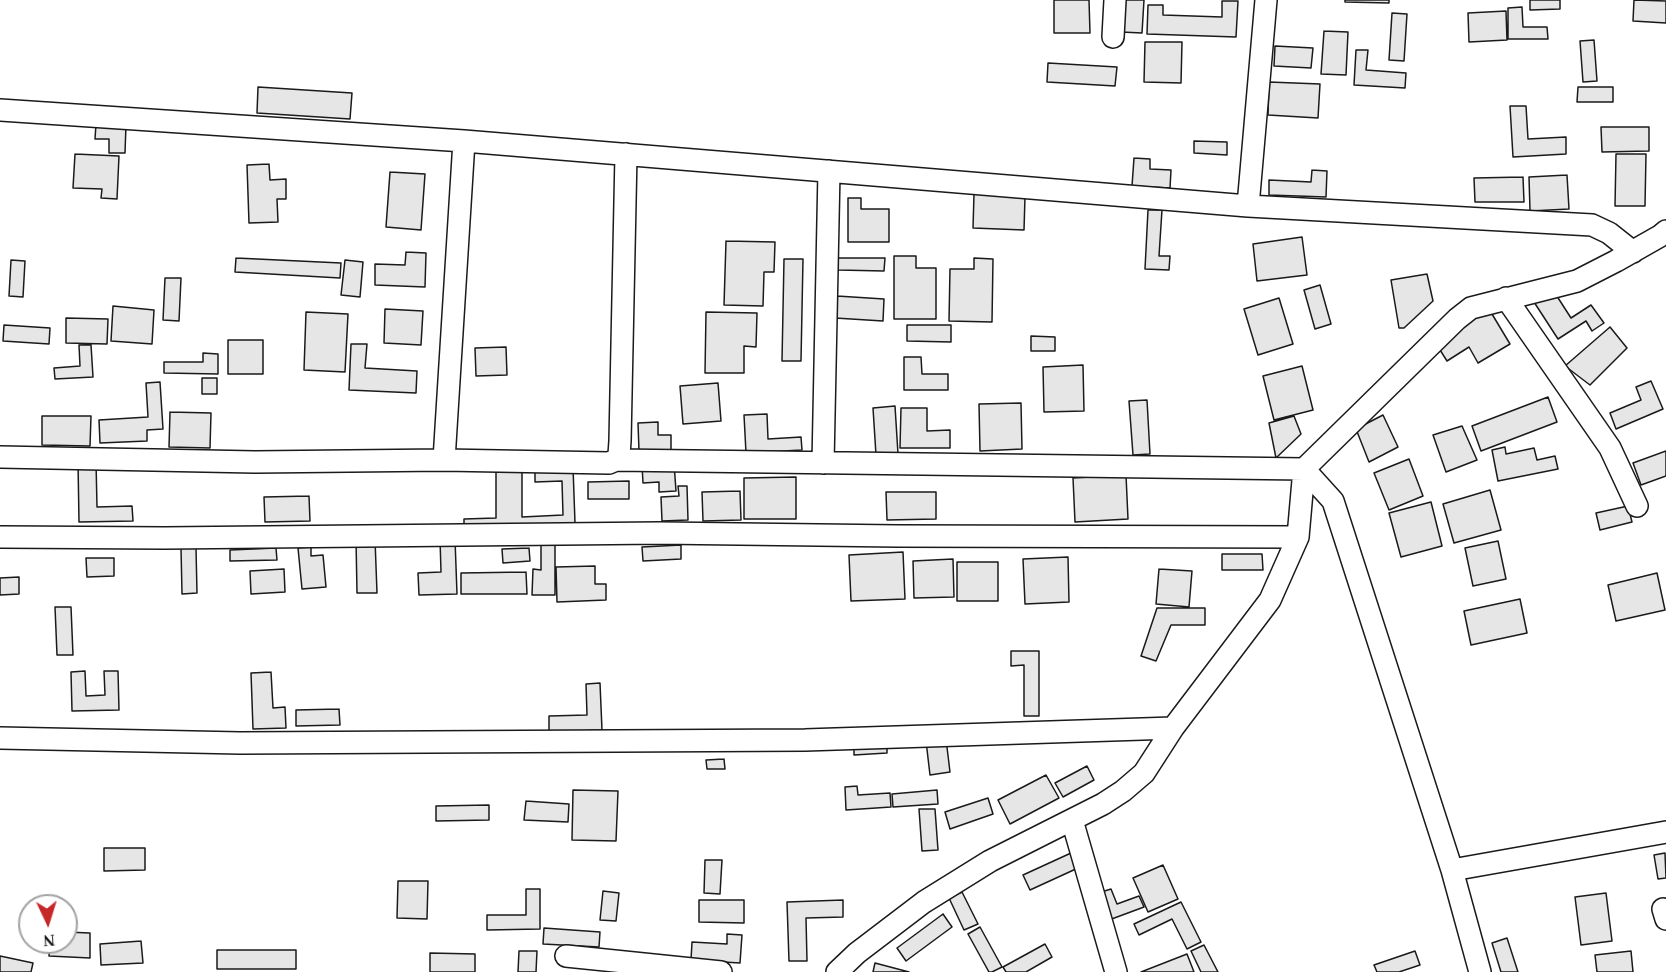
<!DOCTYPE html>
<style>
body{margin:0}
#map{position:relative;width:1666px;height:972px;overflow:hidden;background:#fff;font-family:Georgia,serif}
canvas{display:block}
.north{position:absolute;left:18px;top:894px;width:60px;height:60px;box-sizing:border-box;background:#fff;border:2px solid #a3a3a3;border-radius:50%;rotate:176deg;font-size:16px;font-weight:700;line-height:24px;text-align:center;color:#1a1a1a}
.north::after{content:'';display:block;margin:auto;width:21px;height:27px;background:#c62828;clip-path:polygon(50% 0,100% 100%,50% 72%,0 100%)}
</style>
<div id="map">
<canvas width="1666" height="972"></canvas>
<div class="north">N</div>
</div>
<script>
const ctx = document.querySelector('canvas').getContext('2d');
ctx.lineJoin = 'round';
function fillPath(path, color) {
  ctx.fillStyle = color;
  ctx.fill(path, 'evenodd');
}
function toPath(rows) {
  const path = new Path2D();
  for (const r of rows) {
    path.moveTo(r[0], r[1]);
    for (let i = 2; i < r.length; i += 2) path.lineTo(r[i], r[i + 1]);
  }
  return path;
}
function trace(path, color, width, dash) {
  ctx.strokeStyle = color;
  ctx.lineWidth = width;
  ctx.lineCap = dash ? 'butt' : 'round';
  ctx.setLineDash(dash || []);
  ctx.stroke(path);
}
const building = toPath([
 [1054,0,1089,0,1090,33,1054,33,1054,0],
 [1123,0,1144,0,1142,33,1121,32,1123,0],
 [1345,0,1389,0,1389,3,1345,2,1345,0],
 [1530,0,1560,0,1560,9,1530,10,1530,0],
 [1634,0,1666,1,1666,23,1633,21,1634,0],
 [1222,1,1238,1,1236,37,1147,34,1148,5,1163,5,1163,15,1222,17,1222,1],
 [1522,7,1523,27,1547,27,1548,39,1508,39,1508,8,1522,7],
 [1506,11,1507,40,1469,42,1468,13,1506,11],
 [1392,13,1407,14,1404,61,1389,60,1392,13],
 [1324,31,1348,32,1346,75,1321,74,1324,31],
 [1594,40,1597,81,1583,82,1580,41,1594,40],
 [1145,42,1182,42,1181,83,1144,82,1145,42],
 [1275,46,1313,48,1311,68,1274,66,1275,46],
 [1356,50,1368,50,1366,70,1406,73,1405,88,1354,85,1356,50],
 [1048,63,1117,67,1115,86,1047,82,1048,63],
 [1269,82,1320,84,1318,118,1268,115,1269,82],
 [258,87,352,93,350,119,257,113,258,87],
 [1578,87,1613,87,1613,102,1577,102,1578,87],
 [1510,106,1526,106,1528,139,1566,137,1566,154,1513,157,1510,106],
 [96,124,126,125,125,153,109,153,109,139,95,139,96,124],
 [1601,127,1649,127,1649,151,1602,152,1601,127],
 [1194,141,1227,142,1227,155,1194,153,1194,141],
 [75,154,119,156,117,199,101,198,102,189,73,188,75,154],
 [1616,154,1646,154,1645,206,1615,206,1616,154],
 [1134,158,1150,159,1150,169,1171,170,1170,188,1132,186,1134,158],
 [269,164,270,180,286,179,286,199,277,199,278,222,249,223,247,165,269,164],
 [1312,170,1327,171,1326,197,1269,195,1269,180,1311,182,1312,170],
 [390,172,425,174,421,230,386,227,390,172],
 [1567,175,1569,209,1530,211,1529,177,1567,175],
 [1523,177,1524,202,1475,202,1474,178,1523,177],
 [974,194,1025,197,1024,230,973,228,974,194],
 [848,198,861,198,861,209,889,209,889,242,848,242,848,198],
 [1148,210,1162,210,1159,256,1170,256,1169,270,1145,269,1148,210],
 [1302,237,1307,275,1257,281,1253,244,1302,237],
 [726,241,775,242,774,272,764,272,763,306,724,305,726,241],
 [406,252,426,253,425,287,375,285,375,264,405,265,406,252],
 [894,256,916,256,916,268,936,268,936,319,894,319,894,256],
 [236,258,341,263,340,278,235,272,236,258],
 [838,258,885,258,884,271,838,270,838,258],
 [974,258,993,259,992,322,949,321,950,269,974,269,974,258],
 [784,259,803,259,801,361,782,361,784,259],
 [11,260,25,261,23,297,9,296,11,260],
 [345,260,363,262,360,297,341,295,345,260],
 [1427,274,1433,301,1404,328,1399,328,1391,280,1427,274],
 [165,278,181,278,179,321,163,320,165,278],
 [1320,285,1331,324,1315,329,1304,290,1320,285],
 [1553,290,1571,318,1591,305,1604,323,1592,331,1586,321,1558,339,1534,302,1553,290],
 [837,296,884,299,883,321,835,318,837,296],
 [1279,298,1293,344,1258,355,1244,309,1279,298],
 [113,306,154,310,152,344,111,341,113,306],
 [385,309,423,311,421,345,384,343,385,309],
 [1489,309,1510,344,1478,363,1469,347,1447,361,1435,342,1489,309],
 [306,312,348,314,345,372,304,370,306,312],
 [706,312,757,313,756,347,744,346,744,373,705,373,706,312],
 [66,318,108,319,107,344,66,343,66,318],
 [4,325,50,328,49,344,3,341,4,325],
 [907,325,951,325,951,342,907,341,907,325],
 [1610,327,1627,348,1590,385,1565,366,1610,327],
 [1031,336,1055,337,1055,351,1031,351,1031,336],
 [228,340,263,340,263,374,228,374,228,340],
 [351,344,367,344,365,368,417,371,416,393,349,390,351,344],
 [79,345,91,345,93,377,55,379,54,368,80,366,79,345],
 [506,347,507,375,476,376,475,348,506,347],
 [203,353,218,354,218,374,164,373,164,362,203,362,203,353],
 [904,357,921,357,922,374,948,374,948,390,904,390,904,357],
 [1083,365,1084,411,1044,412,1043,367,1083,365],
 [1302,366,1313,410,1274,420,1263,376,1302,366],
 [202,378,217,378,217,394,202,394,202,378],
 [1651,381,1663,409,1616,429,1610,413,1641,400,1636,387,1651,381],
 [160,382,163,429,147,430,147,441,100,443,99,420,148,417,146,383,160,382],
 [718,383,721,421,683,424,680,386,718,383],
 [1548,397,1557,422,1481,451,1472,426,1548,397],
 [1147,400,1150,454,1133,455,1129,401,1147,400],
 [1021,403,1022,449,980,451,979,404,1021,403],
 [895,406,898,454,876,455,873,408,895,406],
 [901,408,927,408,927,431,950,430,950,448,900,448,901,408],
 [170,412,211,413,210,448,169,447,170,412],
 [767,414,768,439,801,437,802,450,746,453,744,415,767,414],
 [1383,415,1398,447,1369,462,1356,429,1383,415],
 [42,416,91,416,90,446,42,445,42,416],
 [1294,416,1301,434,1276,458,1269,423,1294,416],
 [658,422,658,435,671,435,671,450,639,451,638,423,658,422],
 [1462,426,1477,460,1446,472,1433,435,1462,426],
 [1505,447,1506,454,1534,448,1537,460,1555,456,1558,469,1498,481,1492,450,1505,447],
 [1666,451,1666,476,1641,485,1633,463,1666,451],
 [1409,459,1423,496,1389,510,1374,473,1409,459],
 [96,461,97,507,132,506,133,521,79,522,78,462,96,461],
 [674,463,676,491,659,492,659,482,643,483,642,465,674,463],
 [573,467,575,523,464,528,464,519,496,518,496,469,522,469,522,517,563,515,562,481,535,482,535,469,573,467],
 [1126,475,1128,519,1075,522,1073,478,1126,475],
 [796,477,796,519,744,519,744,478,796,477],
 [629,481,629,499,588,499,588,482,629,481],
 [678,486,687,486,688,520,662,521,661,497,679,496,678,486],
 [1490,490,1501,530,1454,543,1443,504,1490,490],
 [740,491,741,520,703,521,702,492,740,491],
 [886,492,936,492,936,519,887,520,886,492],
 [309,496,310,521,265,522,264,497,309,496],
 [1431,502,1442,546,1401,557,1389,513,1431,502],
 [1628,506,1632,522,1600,530,1596,513,1628,506],
 [356,539,375,539,377,593,357,593,356,539],
 [440,539,455,539,457,594,419,595,418,573,441,572,440,539],
 [541,539,555,539,555,595,532,595,533,569,541,570,541,539],
 [1498,541,1506,579,1473,586,1465,548,1498,541],
 [681,545,681,559,643,561,642,547,681,545],
 [311,547,311,556,323,555,326,587,302,589,298,548,311,547],
 [181,548,196,548,197,593,182,594,181,548],
 [276,548,277,560,230,561,230,550,276,548],
 [529,548,530,561,503,563,502,549,529,548],
 [903,552,905,599,851,601,849,555,903,552],
 [1222,554,1262,554,1263,570,1222,570,1222,554],
 [1068,557,1069,602,1025,604,1023,559,1068,557],
 [86,558,114,558,114,576,87,577,86,558],
 [953,559,954,597,914,598,913,561,953,559],
 [957,562,998,562,998,601,957,601,957,562],
 [595,566,595,584,606,584,606,600,557,602,556,567,595,566],
 [284,569,285,592,251,594,250,571,284,569],
 [1159,569,1192,571,1189,607,1156,604,1159,569],
 [526,572,527,594,461,594,461,573,526,572],
 [1657,573,1665,610,1616,621,1608,585,1657,573],
 [19,577,19,594,0,595,0,578,19,577],
 [1520,599,1527,633,1471,645,1464,611,1520,599],
 [55,607,71,607,73,655,57,655,55,607],
 [1157,608,1205,608,1205,625,1171,625,1156,661,1141,656,1157,608],
 [1011,651,1039,651,1039,716,1024,716,1024,665,1011,666,1011,651],
 [85,671,86,696,105,695,104,671,118,671,119,710,72,711,71,672,85,671],
 [271,672,273,708,285,707,286,728,253,729,251,673,271,672],
 [600,683,602,730,549,732,549,716,587,715,586,684,600,683],
 [339,709,340,725,296,726,296,710,339,709],
 [946,739,950,772,930,775,926,741,946,739],
 [887,740,887,753,854,755,854,742,887,740],
 [724,759,725,769,707,769,706,760,724,759],
 [1087,766,1094,780,1063,797,1055,783,1087,766],
 [1046,775,1059,798,1010,824,998,800,1046,775],
 [857,786,858,795,890,793,891,807,846,810,845,787,857,786],
 [573,790,618,791,616,841,572,840,573,790],
 [937,790,938,804,893,807,892,794,937,790],
 [988,798,993,814,950,829,945,812,988,798],
 [526,801,569,804,568,822,524,820,526,801],
 [489,805,489,820,436,821,436,806,489,805],
 [919,809,935,809,938,850,922,851,919,809],
 [104,848,145,848,145,870,104,871,104,848],
 [1071,853,1078,868,1030,890,1023,875,1071,853],
 [1665,853,1666,878,1658,879,1654,855,1665,853],
 [705,860,722,860,720,894,704,893,705,860],
 [1163,865,1178,899,1148,912,1133,878,1163,865],
 [398,881,428,881,427,919,397,918,398,881],
 [526,889,540,889,540,929,487,930,487,915,526,915,526,889],
 [1111,889,1117,904,1139,896,1144,907,1109,920,1098,893,1111,889],
 [603,891,619,893,616,921,600,920,603,891],
 [962,892,978,924,964,930,949,898,962,892],
 [1606,893,1612,941,1581,945,1575,897,1606,893],
 [699,900,744,900,744,923,699,922,699,900],
 [843,900,843,917,806,918,807,961,789,961,787,902,843,900],
 [1181,902,1201,942,1187,949,1172,919,1139,935,1134,924,1181,902],
 [943,914,952,927,906,961,897,948,943,914],
 [980,927,1002,967,992,972,989,972,968,934,980,927],
 [544,928,600,932,599,947,543,944,544,928],
 [66,932,90,933,90,958,49,956,50,942,66,942,66,932],
 [727,934,742,935,740,963,691,960,692,942,727,944,727,934],
 [1507,938,1518,972,1501,972,1492,943,1507,938],
 [141,941,143,963,101,965,100,944,141,941],
 [1045,944,1052,957,1026,972,1006,972,1003,967,1045,944],
 [1204,945,1218,972,1201,972,1191,951,1204,945],
 [217,950,296,950,296,969,217,969,217,950],
 [519,951,537,951,536,972,518,972,519,951],
 [1415,951,1420,965,1399,972,1377,972,1374,965,1415,951],
 [1631,951,1633,972,1597,972,1595,955,1631,951],
 [430,953,475,954,475,972,430,972,430,953],
 [1187,954,1194,972,1141,972,1187,954],
 [0,956,33,963,31,972,0,972,0,956],
 [875,963,909,972,873,972,875,963]
]);
fillPath(building, '#e6e6e6');
trace(building, '#1a1a1a', 1.5);
const minor = toPath([
 [1113,37,1115,0],
 [0,110,464,141,1248,206,1592,225,1609,233,1633,252],
 [1248,206,1266,0],
 [1506,298,1610,448,1637,506],
 [0,457,255,462,444,460,609,463,616,460,619,455,620,441,626,154],
 [444,460,464,141],
 [616,460,1304,469,1333,501,1452,870,1480,972],
 [823,463,829,171],
 [0,537,165,538,660,533,898,536,1298,537],
 [0,738,240,743,805,740,1173,728],
 [1072,820,1116,972],
 [1452,870,1666,832],
 [1663,909,1666,919],
 [566,956,721,972],
 [837,972,857,953,924,902,990,861,1103,804,1123,791,1144,773,1173,728,1270,600,1298,537,1304,469,1457,319,1471,308,1577,281,1616,261,1660,236,1666,231]
]);
trace(minor, '#1a1a1a', 24);
trace(minor, '#fff', 21);
</script>
